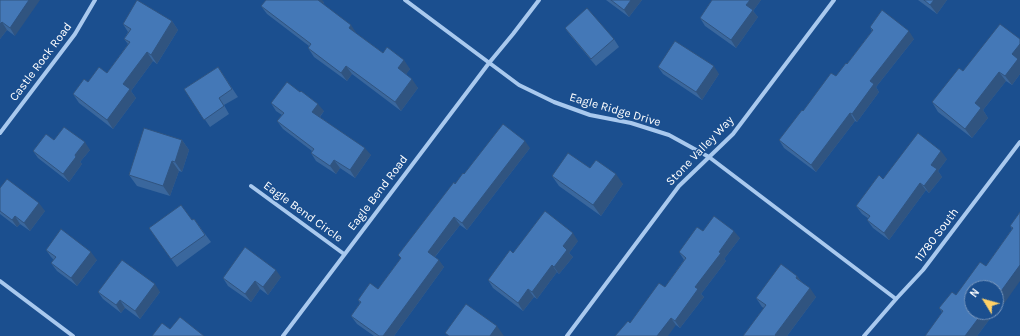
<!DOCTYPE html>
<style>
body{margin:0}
#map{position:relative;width:1020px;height:336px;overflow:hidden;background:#1b4f8f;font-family:Karla,sans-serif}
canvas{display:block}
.north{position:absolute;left:964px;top:280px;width:40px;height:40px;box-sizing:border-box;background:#1b4f8f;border:1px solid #7695bc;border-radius:50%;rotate:307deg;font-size:11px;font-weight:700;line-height:16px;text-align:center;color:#fff}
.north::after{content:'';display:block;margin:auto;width:14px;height:18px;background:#ffd166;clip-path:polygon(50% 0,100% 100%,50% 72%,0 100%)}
</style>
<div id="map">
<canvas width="1020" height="336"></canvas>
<div class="north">N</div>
</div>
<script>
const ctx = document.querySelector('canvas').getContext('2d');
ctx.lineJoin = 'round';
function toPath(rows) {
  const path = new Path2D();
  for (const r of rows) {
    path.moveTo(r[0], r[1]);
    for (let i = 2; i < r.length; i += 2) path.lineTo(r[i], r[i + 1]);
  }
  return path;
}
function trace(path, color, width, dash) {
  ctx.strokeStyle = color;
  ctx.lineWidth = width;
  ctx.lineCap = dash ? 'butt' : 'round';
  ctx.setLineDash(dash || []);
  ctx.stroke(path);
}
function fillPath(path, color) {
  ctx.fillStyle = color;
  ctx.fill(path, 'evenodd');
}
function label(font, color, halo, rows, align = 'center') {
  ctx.font = font + ' Karla,sans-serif';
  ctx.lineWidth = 3;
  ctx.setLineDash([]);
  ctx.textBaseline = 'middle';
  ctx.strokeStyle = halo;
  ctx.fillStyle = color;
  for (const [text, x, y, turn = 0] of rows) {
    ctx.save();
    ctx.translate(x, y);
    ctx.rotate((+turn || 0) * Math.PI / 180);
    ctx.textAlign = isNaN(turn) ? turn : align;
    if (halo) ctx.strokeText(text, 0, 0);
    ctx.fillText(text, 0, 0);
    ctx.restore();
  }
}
trace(toPath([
 [405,0,519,85,554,102,590,115,631,123,669,135,709,157,896,299],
 [0,133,75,34,95,0],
 [251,186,344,254],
 [0,281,73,336],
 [283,336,489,63,513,34,539,0],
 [567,336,679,186,733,134,834,0],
 [864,336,896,299,923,270,1020,142]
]), '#a9c9ee', 4);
fillPath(toPath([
 [0,0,15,36,7,30,0,39],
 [606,0,642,0,629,17],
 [712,0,761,0,753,11,758,17,736,48,705,26,700,18],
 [918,0,947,0,937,14],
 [324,2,323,4,357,34,383,53,410,69,406,74,418,88,401,111,352,74,347,81,314,57,308,48,309,46,267,14,261,6],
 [172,21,178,30,157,64,153,61,131,91,136,98,113,129,79,103,73,94,107,73,128,44,124,39,128,32,123,24],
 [870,27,914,39,876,87,879,92,857,122,855,121,816,172,784,148,779,140,803,111,847,64,872,31],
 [565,28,614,39,619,47,596,66,570,35],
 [1020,62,1020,74,1012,85,1006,81,983,110,988,118,972,138,938,112,932,102,963,71],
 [218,67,238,97,224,105,229,114,210,127,184,89],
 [658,67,719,74,702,100,663,74],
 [271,103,324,111,320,117,371,155,355,178,340,168,336,174,316,161,311,153,312,151,283,129,277,121,282,115,276,111],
 [54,140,90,150,80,162,82,164,69,182,38,158,33,151],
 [182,140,189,150,182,172,179,171,170,196,137,186,129,175],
 [530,148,467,230,460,225,435,257,444,267,394,336,374,336,357,324,351,316,360,303,358,300,378,289,401,258,398,255,455,184,464,174],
 [947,159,938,171,942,177,929,193,926,190,889,240,873,228,867,220,869,219,862,214,856,206,883,179],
 [590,168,623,184,601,216,559,186,552,176],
 [0,188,45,211,30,231,20,224,17,227,0,214],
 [1020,212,1001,308,999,307,996,311,996,288,972,312,995,312,977,336,942,312,939,308,956,295,986,266,1012,229,1010,226],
 [194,219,211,242,177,267,149,228,192,220],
 [703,231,740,238,724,259,726,261,701,294,704,297,680,328,676,325,630,323,665,287,684,260,679,252],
 [578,241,569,253,573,257,559,274,557,272,537,299,534,297,523,311,493,288,488,280,513,253],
 [46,250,97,260,77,286,57,271,51,263,54,260,51,257],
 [797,276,803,284,816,297,787,336,743,336,764,308,762,307,756,298],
 [281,277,268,295,260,289,251,302,228,286,223,278],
 [98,292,160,292,140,319,125,308,121,313,103,299]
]), '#3a679d');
fillPath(toPath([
 [29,0,40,0,15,36,10,28],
 [316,0,322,0,324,2,321,6],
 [631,0,642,0,629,17,624,10],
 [750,0,761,0,753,11,758,17,736,48,731,40,746,5],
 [934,0,947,0,937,14,930,5],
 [172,21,178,30,157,64,151,55],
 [2,22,7,30,0,39,0,24],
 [351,25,357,34,349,28],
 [909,31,914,39,876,87,879,92,857,122,852,114,870,81],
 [1020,44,1020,74,1012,85,1005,76,1012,54],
 [147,52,153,61,131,91,136,98,113,129,107,120,123,84],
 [404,60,410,69,404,77,398,68],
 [346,66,352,74,347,81,341,73],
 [714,66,719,74,702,100,696,92],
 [999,72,1006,81,983,110,988,118,972,138,965,129,975,103],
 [412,79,418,88,401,111,395,102],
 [318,104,324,111,318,119,312,112],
 [850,113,855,121,816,172,811,165],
 [182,140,189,150,182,172,175,162],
 [525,141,530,148,467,230,462,223],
 [85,142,90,150,80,162,82,164,69,182,63,174,75,155],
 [365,148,371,155,355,178,350,170],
 [941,151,947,159,938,171,942,177,929,193,924,186,931,165],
 [334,160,340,168,336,174,330,166],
 [172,161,179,171,170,196,163,186],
 [616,174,623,184,601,216,593,205],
 [920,183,926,190,889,240,884,233],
 [39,203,45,211,30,231,24,223],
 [15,216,20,224,17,227,12,220],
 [454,217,460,225,433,259,428,252],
 [734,231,740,238,724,259,726,261,701,294,704,297,680,328,675,321,695,287,719,252],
 [573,233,578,241,569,253,573,257,559,274,554,267,563,246],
 [91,252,97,260,77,286,71,278],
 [439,260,444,267,394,336,383,336],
 [552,265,557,272,537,299,532,292],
 [1020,265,1020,281,1001,308,996,301,996,298],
 [276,270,281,277,268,295,263,287],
 [797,276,804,285,796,278],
 [255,281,260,289,251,302,245,294],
 [155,284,160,292,140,319,135,311],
 [810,288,816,297,787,336,776,336,775,335],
 [528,289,534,297,523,311,518,303],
 [120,300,125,308,121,313,116,305],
 [996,302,999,307,996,311],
 [983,312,995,312,977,336,965,336],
 [671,318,676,325,668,336,657,336],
 [497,326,504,336,490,336]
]), '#305480');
const building = toPath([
 [0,0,29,0,10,28,2,22,0,24,0,0],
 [137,0,172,21,151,55,147,52,123,84,130,89,107,120,73,94,84,79,88,82,99,67,107,73,130,42,124,39,131,29,123,24,137,0],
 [266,0,318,0,351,25,349,28,383,53,387,47,404,60,398,68,412,79,395,102,346,66,341,73,308,48,311,44,261,6,266,0],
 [611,0,631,0,624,10,611,0],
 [712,0,750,0,746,5,753,10,731,40,700,18,712,0],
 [924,0,934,0,930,5,924,0],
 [587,8,614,39,591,59,565,28,587,8],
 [882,10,909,31,870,81,874,84,852,114,850,113,811,165,779,140,802,110,803,111,831,73,836,76,846,63,847,64,873,30,870,27,882,10],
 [1000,24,1020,39,1020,44,1012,54,1018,59,1005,76,999,72,975,103,981,108,965,129,932,102,959,68,963,71,1000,24],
 [675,41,714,66,696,92,658,67,675,41],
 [218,67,232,89,219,98,224,106,204,120,184,89,218,67],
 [287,82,300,92,301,91,318,104,312,112,365,148,350,170,334,160,330,166,311,153,314,149,277,121,284,113,271,103,287,82],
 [503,124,525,141,462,223,454,217,428,252,439,260,383,336,379,336,351,316,361,302,358,300,370,283,378,289,401,258,398,255,454,182,455,184,463,173,464,174,503,124],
 [64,127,85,142,75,155,76,157,63,174,33,151,46,134,54,140,64,127],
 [144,128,182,140,175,162,172,161,163,186,129,175,144,128],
 [918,133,941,151,931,165,937,169,924,186,920,183,884,233,867,220,870,216,856,206,879,175,883,179,918,133],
 [568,153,590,168,596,160,616,174,593,205,552,176,568,153],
 [7,179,39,203,24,223,15,216,12,220,0,211,0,188,7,179],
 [181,205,192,220,194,219,205,235,171,259,149,228,181,205],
 [545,211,573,233,563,246,567,250,554,267,552,265,532,292,528,289,518,303,488,280,510,250,513,253,545,211],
 [1020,212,1020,265,996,298,996,288,972,288,972,312,983,312,965,336,925,336,943,311,939,308,952,292,956,295,980,262,986,266,1013,228,1010,226,1020,212],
 [714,216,734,231,719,252,721,253,695,287,698,289,675,321,671,318,657,336,615,336,628,321,630,323,659,283,665,287,686,258,679,252,697,227,703,231,714,216],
 [61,229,91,252,71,278,51,263,56,257,46,250,61,229],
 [245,247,276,270,263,287,255,281,245,294,223,278,245,247],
 [122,260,155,284,135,311,120,300,116,305,98,292,122,260],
 [781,264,797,276,796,278,810,288,775,335,776,336,743,336,766,305,756,298,781,264],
 [466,304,497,326,490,336,449,336,445,333,466,304],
 [180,317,204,336,152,336,162,323,170,329,180,317]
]);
fillPath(building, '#4478b7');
trace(building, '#305480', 1);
label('12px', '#fff', '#1b4f8f', [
 ["Castle Rock Road",41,62,-53],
 ["Eagle Ridge Drive",615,110,16],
 ["Stone Valley Way",700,151,-46],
 ["Eagle Bend Road",378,193,-53],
 ["Eagle Bend Circle",303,212,36],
 ["11780 South",937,235,-53]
]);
</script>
